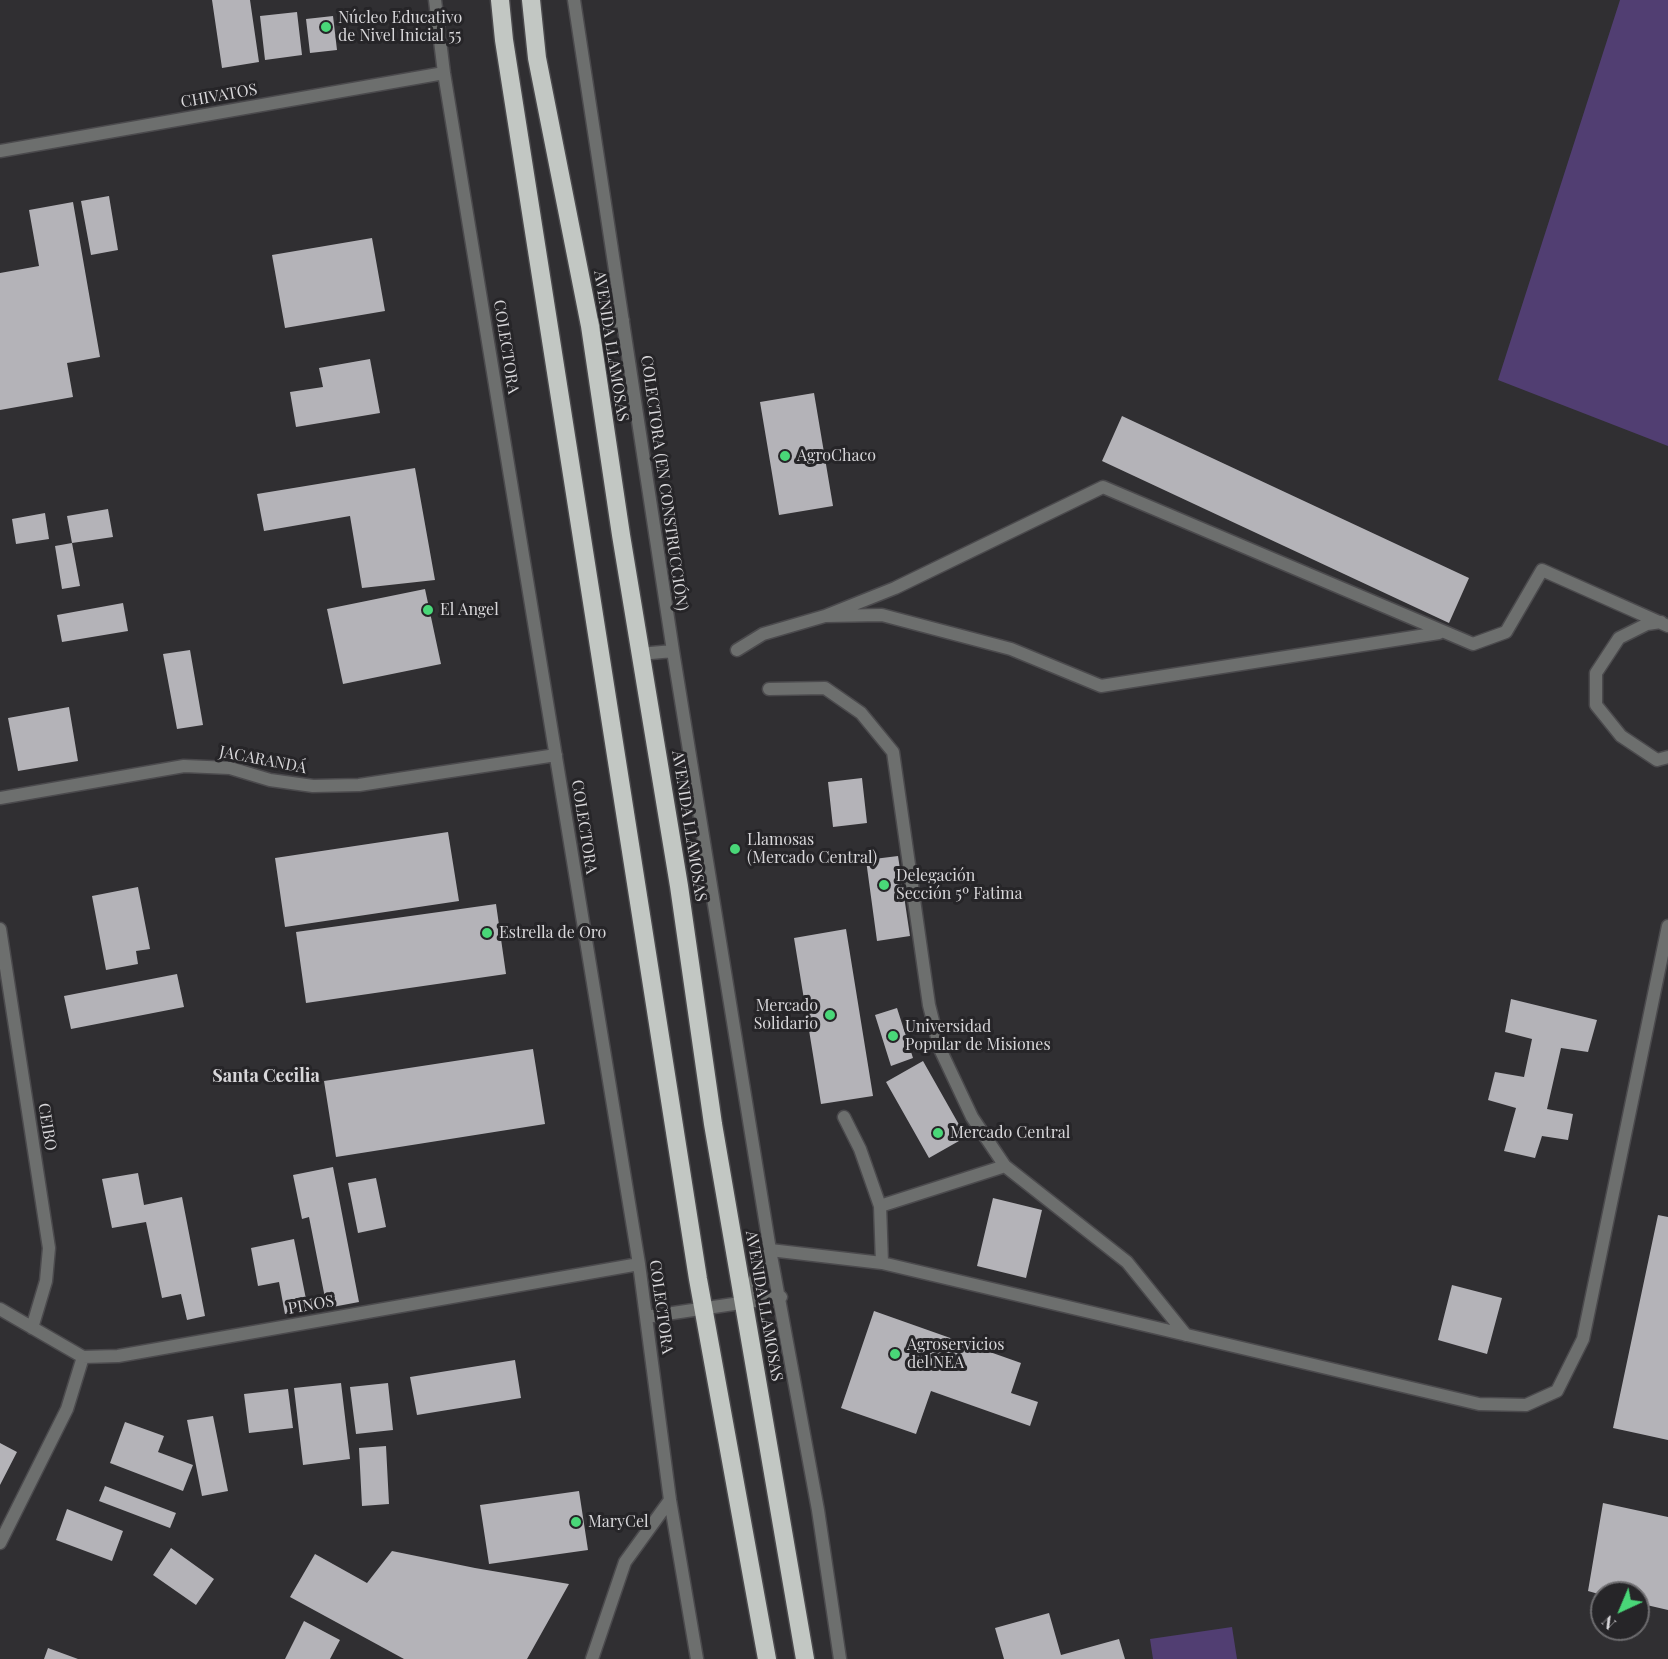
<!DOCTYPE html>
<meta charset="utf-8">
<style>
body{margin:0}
#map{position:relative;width:1668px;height:1659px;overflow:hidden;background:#302f32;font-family:"Playfair Display",serif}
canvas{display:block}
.north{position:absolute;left:1590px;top:1581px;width:60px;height:60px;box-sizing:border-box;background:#262528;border:2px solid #6d6c6f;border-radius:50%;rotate:224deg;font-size:16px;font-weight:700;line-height:24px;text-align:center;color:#d8d7da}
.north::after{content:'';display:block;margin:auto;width:21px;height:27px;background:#49d778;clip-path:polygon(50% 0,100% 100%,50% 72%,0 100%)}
</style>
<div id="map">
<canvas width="1668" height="1659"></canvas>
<div class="north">N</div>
</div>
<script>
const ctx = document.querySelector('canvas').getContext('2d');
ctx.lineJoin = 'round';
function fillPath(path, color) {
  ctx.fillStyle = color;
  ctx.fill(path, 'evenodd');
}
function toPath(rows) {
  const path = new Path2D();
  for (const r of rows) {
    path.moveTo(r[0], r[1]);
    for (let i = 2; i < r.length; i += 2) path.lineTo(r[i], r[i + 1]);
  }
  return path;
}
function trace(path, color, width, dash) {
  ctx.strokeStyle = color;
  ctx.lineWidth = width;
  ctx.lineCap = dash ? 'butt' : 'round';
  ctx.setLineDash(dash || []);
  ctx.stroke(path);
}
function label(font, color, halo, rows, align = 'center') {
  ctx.font = font + ' "Playfair Display",serif';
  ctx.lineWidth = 6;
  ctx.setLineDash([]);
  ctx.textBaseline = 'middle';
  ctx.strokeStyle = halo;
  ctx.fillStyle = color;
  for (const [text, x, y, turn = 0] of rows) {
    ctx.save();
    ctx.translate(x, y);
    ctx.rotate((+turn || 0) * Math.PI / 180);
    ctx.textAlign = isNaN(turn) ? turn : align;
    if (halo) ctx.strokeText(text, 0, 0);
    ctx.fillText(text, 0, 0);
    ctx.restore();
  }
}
fillPath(toPath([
 [1620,0,1668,0,1668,446,1498,380],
 [1232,1627,1237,1659,1153,1659,1150,1639]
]), '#513e72');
fillPath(toPath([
 [212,0,250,0,259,62,222,68],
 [297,12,302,55,265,60,260,16],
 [333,16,337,50,310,53,306,19],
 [109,196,118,250,91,255,81,201],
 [73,202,100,357,67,363,73,397,0,410,0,273,39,266,29,210],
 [372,238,385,311,285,328,272,255],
 [370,359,380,413,296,427,290,392,323,387,319,368],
 [814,393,833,506,779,515,760,402],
 [1122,416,1469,578,1449,623,1102,461],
 [415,468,435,580,362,588,350,516,264,531,257,494],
 [108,509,113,537,72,543,67,516],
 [45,513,49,539,16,544,12,519],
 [72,543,80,586,62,589,55,546],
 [425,589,441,664,343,684,327,609],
 [123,603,128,631,62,642,57,615],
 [190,650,203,725,177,729,163,654],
 [69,707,78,761,18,771,8,718],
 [862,778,867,823,833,827,828,782],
 [448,832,459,901,285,927,275,858],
 [898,856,910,936,877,941,866,860],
 [138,887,150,949,136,951,138,964,106,970,92,896],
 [496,904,506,974,306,1003,296,932],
 [846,929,873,1096,821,1104,794,938],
 [177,974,184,1007,71,1029,64,996],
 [1511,999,1597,1020,1588,1052,1561,1048,1547,1109,1573,1114,1568,1140,1542,1136,1535,1158,1504,1151,1516,1108,1488,1100,1495,1072,1524,1077,1532,1039,1505,1032],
 [897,1008,913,1058,891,1066,875,1015],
 [533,1049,545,1124,336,1157,324,1081],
 [923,1061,966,1137,929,1158,886,1082],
 [333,1167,359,1302,327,1308,309,1217,302,1219,293,1175],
 [138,1173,144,1205,182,1197,205,1316,187,1320,181,1294,162,1298,146,1222,112,1228,102,1179],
 [376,1178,386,1227,358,1233,348,1183],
 [993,1198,1042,1210,1026,1278,977,1266],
 [1658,1215,1668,1217,1668,1440,1613,1428],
 [294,1239,308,1309,285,1314,279,1282,258,1286,251,1248],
 [1452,1285,1502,1298,1487,1354,1438,1340],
 [874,1311,1021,1363,1011,1393,1038,1402,1030,1426,931,1391,916,1434,841,1408],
 [515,1360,521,1398,417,1415,410,1377],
 [341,1383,350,1459,303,1465,294,1388],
 [388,1383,393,1430,356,1434,350,1387],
 [288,1389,293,1428,249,1433,244,1394],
 [213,1416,228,1491,202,1496,187,1420],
 [125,1422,164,1436,158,1452,193,1465,183,1491,110,1463],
 [0,1443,17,1452,0,1485],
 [386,1446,389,1504,362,1506,359,1448],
 [105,1486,176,1513,170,1528,99,1501],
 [579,1491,588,1550,489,1564,480,1505],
 [1603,1503,1668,1517,1668,1610,1638,1603,1638,1593,1602,1595,1588,1591],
 [67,1509,123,1531,112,1561,56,1540],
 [171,1548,214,1579,196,1605,153,1575],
 [392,1551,475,1568,569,1584,527,1659,404,1659,290,1597,315,1554,367,1583],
 [1049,1613,1061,1655,1119,1639,1125,1659,1004,1659,995,1628],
 [304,1621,340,1640,330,1659,285,1659],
 [48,1648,78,1659,44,1659]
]), '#b4b3b8');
const lane = toPath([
 [825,616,895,588,1103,487,1473,644,1506,632,1542,570,1668,626],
 [1661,622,1647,624,1619,638,1596,673,1596,705,1621,736,1657,760,1668,757],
 [737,650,763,634,825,616,882,615,1011,649,1101,686,1439,633],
 [769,689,825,688,861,713,893,752,929,1005,940,1049,972,1117,1005,1166,1127,1262,1186,1335],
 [844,1117,860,1149,880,1206,882,1263],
 [880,1206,1005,1166],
 [770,1250,882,1263,1479,1404,1526,1405,1557,1391,1583,1339,1668,926]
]);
const street = toPath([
 [435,0,444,73,639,1264,670,1500,697,1659],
 [574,0,673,651,770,1250,818,1510,840,1659],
 [0,151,444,73],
 [590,326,623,320],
 [640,654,673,651],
 [0,798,184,766,230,768,270,780,313,786,359,785,556,755],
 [0,929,49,1248,46,1281,32,1328],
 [744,1300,770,1250],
 [0,1309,83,1357,118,1356,639,1264],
 [646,1317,781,1297],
 [0,1543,67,1409,83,1357],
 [592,1659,625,1562,670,1500]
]);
const highway = toPath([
 [500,0,504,40,698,1279,767,1659],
 [531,0,537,58,590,326,621,535,679,886,713,1124,805,1659]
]);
trace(lane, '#4b4a4d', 15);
trace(street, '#4b4a4d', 15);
trace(highway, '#4b4a4d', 21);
trace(lane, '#6d6f6e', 12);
trace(street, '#6d6f6e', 12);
trace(highway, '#c2c7c3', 18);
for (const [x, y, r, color] of [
 [326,27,6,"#49d778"],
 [785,456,6,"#49d778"],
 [428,610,6,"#49d778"],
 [735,849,6,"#49d778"],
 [884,885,6,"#49d778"],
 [487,933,6,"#49d778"],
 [830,1015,6,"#49d778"],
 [893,1036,6,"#49d778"],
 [938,1133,6,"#49d778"],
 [895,1354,6,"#49d778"],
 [576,1522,6,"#49d778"]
]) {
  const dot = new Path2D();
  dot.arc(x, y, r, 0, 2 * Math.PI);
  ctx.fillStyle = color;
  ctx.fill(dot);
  trace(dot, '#262528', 2);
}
label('16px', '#d8d7da', '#262528', [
 ["Núcleo Educativo",338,18],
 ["de Nivel Inicial 55",338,36],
 ["AgroChaco",797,456],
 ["El Angel",440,610],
 ["Llamosas",747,840],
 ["(Mercado Central)",747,858],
 ["Delegación",896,876],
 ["Sección 5º Fatima",896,894],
 ["Estrella de Oro",499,933],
 ["Mercado",818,1006,"right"],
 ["Solidario",818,1024,"right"],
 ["Universidad",905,1027],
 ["Popular de Misiones",905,1045],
 ["Mercado Central",950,1133],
 ["Agroservicios",907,1345],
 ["del NEA",907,1363],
 ["MaryCel",588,1522]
], 'left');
label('16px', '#d8d7da', '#262528', [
 ["CHIVATOS",219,96,-10],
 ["AVENIDA LLAMOSAS",611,346,81],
 ["COLECTORA",506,347,81],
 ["COLECTORA (EN CONSTRUCCIÓN)",664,483,82],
 ["JACARANDÁ",263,760,11],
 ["AVENIDA LLAMOSAS",689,826,81],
 ["COLECTORA",584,827,81],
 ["CEIBO",47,1127,81],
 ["PINOS",311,1305,-10],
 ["AVENIDA LLAMOSAS",764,1306,80],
 ["COLECTORA",661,1307,82]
]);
label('bold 18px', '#d8d7da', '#262528', [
 ["Santa Cecilia",266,1076]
]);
</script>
